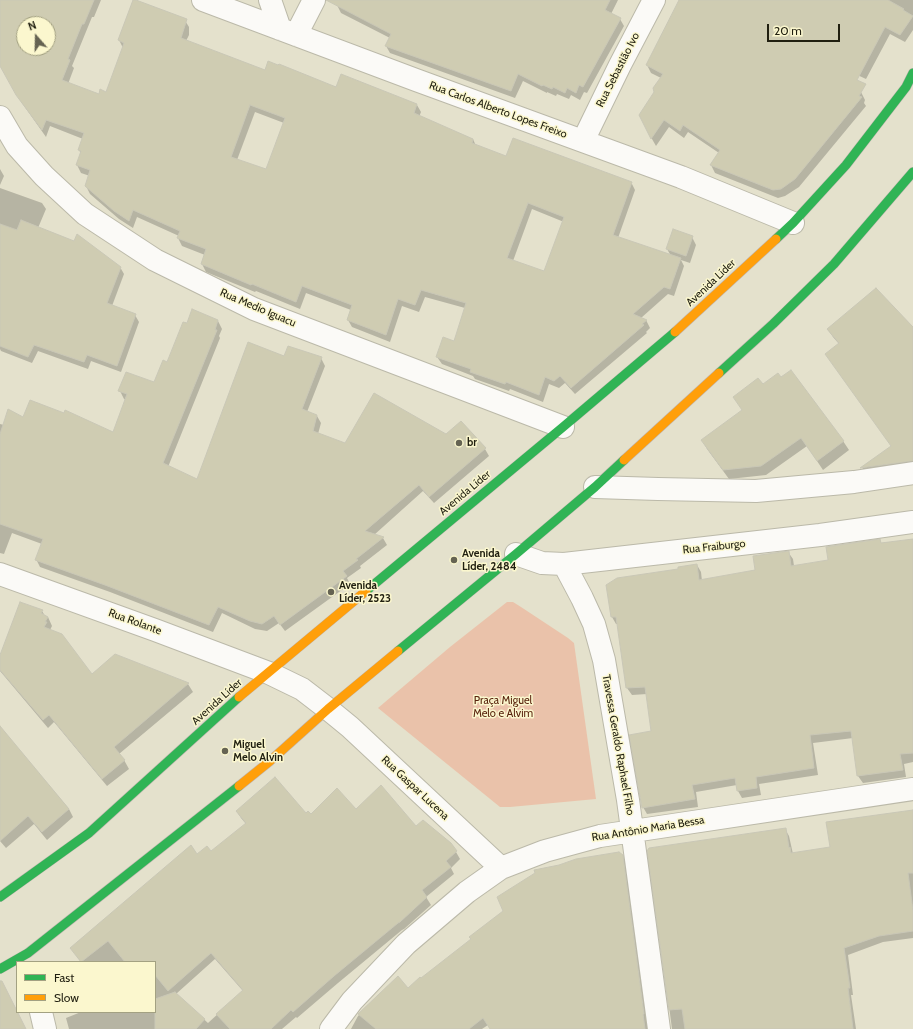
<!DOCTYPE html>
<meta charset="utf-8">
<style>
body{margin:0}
#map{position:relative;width:913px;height:1029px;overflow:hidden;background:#e4e1cc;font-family:Cabin,sans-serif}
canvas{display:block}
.legend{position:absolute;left:16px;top:961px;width:140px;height:52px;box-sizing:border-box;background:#fbf7ce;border:1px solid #a3a182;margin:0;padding:5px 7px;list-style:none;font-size:12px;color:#201f10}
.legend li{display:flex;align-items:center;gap:8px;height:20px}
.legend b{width:20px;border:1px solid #a3a182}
.north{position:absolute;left:16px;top:16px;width:40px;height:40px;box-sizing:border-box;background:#fbf7ce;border:1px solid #a3a182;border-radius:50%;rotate:340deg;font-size:11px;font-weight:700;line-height:16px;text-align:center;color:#201f10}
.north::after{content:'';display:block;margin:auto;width:14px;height:18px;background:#656352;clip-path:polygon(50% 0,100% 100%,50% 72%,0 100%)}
.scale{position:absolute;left:767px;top:24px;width:73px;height:18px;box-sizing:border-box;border:2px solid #201f10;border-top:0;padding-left:5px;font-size:12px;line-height:14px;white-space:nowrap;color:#201f10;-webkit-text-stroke:3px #fbf7ce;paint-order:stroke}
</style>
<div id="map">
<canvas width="913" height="1029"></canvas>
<ul class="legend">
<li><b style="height:5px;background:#30b455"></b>Fast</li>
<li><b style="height:5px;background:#ff9f0a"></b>Slow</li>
</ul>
<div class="north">N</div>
<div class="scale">20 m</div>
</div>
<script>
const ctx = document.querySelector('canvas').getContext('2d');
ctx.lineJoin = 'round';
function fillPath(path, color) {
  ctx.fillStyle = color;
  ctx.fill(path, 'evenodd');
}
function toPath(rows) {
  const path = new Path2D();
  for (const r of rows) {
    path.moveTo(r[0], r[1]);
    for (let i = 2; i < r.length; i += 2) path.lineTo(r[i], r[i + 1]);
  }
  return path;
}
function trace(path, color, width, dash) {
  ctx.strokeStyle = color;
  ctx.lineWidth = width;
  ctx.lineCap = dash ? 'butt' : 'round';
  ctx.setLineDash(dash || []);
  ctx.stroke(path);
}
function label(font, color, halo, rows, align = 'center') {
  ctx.font = font + ' Cabin,sans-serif';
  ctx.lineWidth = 3;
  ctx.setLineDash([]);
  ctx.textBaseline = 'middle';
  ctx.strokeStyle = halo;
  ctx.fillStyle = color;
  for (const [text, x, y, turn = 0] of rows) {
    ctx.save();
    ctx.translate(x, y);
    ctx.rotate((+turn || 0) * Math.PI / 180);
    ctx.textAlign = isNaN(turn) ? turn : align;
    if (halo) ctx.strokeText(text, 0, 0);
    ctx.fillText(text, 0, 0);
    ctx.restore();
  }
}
fillPath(toPath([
 [507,602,513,602,521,607,568,638,574,643,596,799,510,807,500,807,378,708,450,647]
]), '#eac2aa');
fillPath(toPath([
 [2,0,101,0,94,17,92,17,72,66,74,68,68,84,99,95,107,93,123,48,119,40,133,0,184,19,189,27,189,35,186,41,266,71,417,105,421,112,419,117,473,139,476,146,507,157,631,182,635,190,618,238,671,256,667,249,692,237,696,245,690,263,681,260,684,266,674,296,668,294,641,318,646,320,650,328,646,332,647,333,575,394,565,383,559,388,549,384,543,402,510,389,509,391,475,379,473,376,442,364,437,357,455,342,465,308,425,297,419,312,402,306,390,342,352,327,348,320,351,310,306,293,300,309,256,291,255,292,206,272,202,264,205,255,182,246,178,238,179,236,137,217,133,228,119,219,90,194,86,186,90,176,81,173,77,165,81,154,79,150,83,139,50,126,46,137,22,103,1,67,0,49,0,6],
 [24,24,48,24,48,48,24,48],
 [255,112,284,123,267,170,237,160],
 [532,209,564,222,545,272,513,261],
 [339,0,618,0,611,14,620,19,624,26,587,93,584,92,580,100,571,95,569,99,557,94,556,96,547,92,547,93,523,81,515,98,390,53,386,46,390,38,341,13,337,5],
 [680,0,913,0,913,30,905,42,890,34,866,79,853,73,861,92,865,100,864,103,866,106,799,187,785,196,778,198,715,173,711,165,719,153,688,132,684,138,669,127,656,146,652,139,640,115,655,92,661,78,651,73,647,65],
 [0,169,4,176,0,185],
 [0,188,42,203,46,209,38,228,120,267,124,274,112,306,135,315,139,322,121,372,91,361,88,369,38,351,32,363,1,351,0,349],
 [193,311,218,321,222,329,219,336,220,338,168,467,197,480,284,357,321,358,325,366,307,412,317,416,321,423,318,434,346,444,446,435,485,449,489,456,434,503,423,491,374,535,383,538,387,545,360,566,361,568,347,578,350,584,285,631,279,623,267,631,255,629,222,613,213,632,110,592,40,567,36,559,42,544,12,533,4,554,0,553,0,424,4,425,24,419,114,434,126,400,124,399,120,391,155,384,168,363,188,325],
 [913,328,913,469,866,476,862,469,892,447,839,344,833,337,828,330],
 [763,386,843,441,849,450,823,470,807,446,766,475,729,479,707,449,702,440,742,411],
 [880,540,881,543,913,540,913,762,904,764,906,777,863,783,858,776,853,738,813,743,818,775,759,784,761,795,742,798,738,791,737,785,696,792,698,807,647,814,643,807,652,732,647,694,632,695,627,688,618,624,616,624,612,617,679,570,697,565,701,572,702,581,756,570,788,552,793,559,794,566,829,561],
 [42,611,45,616,48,617,52,626,50,630,92,676,188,684,193,692,119,754,124,760,129,769,107,786,54,722,48,728,0,671,0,658],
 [0,728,69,809,73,817,47,840,34,824,6,848,0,841],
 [356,810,416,828,456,852,460,859,451,868,454,874,426,897,431,905,404,929,402,930,338,983,297,1018,296,1017,282,1029,69,1029,66,1018,81,1012,155,1012,155,962,81,962,71,948,197,855,211,852,246,824,241,818,237,812,311,816],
 [215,959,243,991,208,1023,176,994],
 [913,811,913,938,883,942,848,955,853,995,851,995,856,1029,672,1029,649,851,785,829,789,836,793,854,831,848],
 [622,856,626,863,649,1029,491,1029,488,1025,482,1029,351,1029,358,1016,398,977,408,989,420,979]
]), '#0003');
const building = toPath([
 [0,0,94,0,84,24,82,24,68,59,70,60,62,80,99,94,100,89,106,92,124,43,118,40,133,0,136,0,187,19,181,38,265,70,268,61,278,65,279,64,336,87,341,74,417,104,414,113,473,139,472,143,506,156,513,138,632,182,613,235,681,258,670,289,664,287,633,314,647,320,642,324,644,325,571,388,560,376,554,381,545,377,539,395,506,382,505,384,470,372,471,369,436,357,443,337,454,341,466,303,421,290,415,305,398,299,386,335,347,320,352,305,302,286,296,302,252,284,251,285,201,264,206,249,177,238,180,231,133,210,129,221,114,211,85,186,90,170,76,165,81,151,78,150,84,133,46,120,42,130,16,95,0,66,0,0],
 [24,24,48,24,48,48,24,48,24,24],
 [250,105,285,118,266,169,231,157,250,105],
 [528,203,564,217,544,271,507,258,528,203],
 [326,0,610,0,605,10,621,18,583,87,579,85,576,93,567,88,565,93,553,87,552,89,543,85,542,86,518,74,511,91,385,46,391,34,326,0],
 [679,0,888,0,904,9,903,10,913,16,900,35,885,27,857,80,866,84,859,96,862,97,795,179,781,189,773,190,710,165,720,150,683,125,680,131,664,120,651,139,639,115,654,92,653,88,663,74,646,65,679,0],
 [21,220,74,241,77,234,121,267,107,303,136,314,117,366,87,355,84,362,34,345,28,357,0,346,0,224,17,230,21,220],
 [673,229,693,236,686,256,666,249,673,229],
 [876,288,913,327,913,461,860,468,891,446,825,354,839,343,827,329,876,288],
 [192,309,218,320,215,330,217,330,163,463,197,479,248,342,284,356,288,346,322,357,302,409,317,415,313,431,345,443,374,393,446,434,461,421,486,448,429,497,419,485,365,531,384,537,356,559,358,560,343,571,347,576,280,625,274,616,262,624,250,621,218,607,209,625,105,585,35,560,43,539,0,524,0,434,8,409,23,417,30,400,64,413,65,410,113,432,127,394,118,391,126,372,154,382,163,360,167,362,183,322,187,323,192,309],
 [791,370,844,441,817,461,801,438,761,466,723,470,701,440,742,410,733,397,758,378,763,384,778,373,781,377,791,370],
 [880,539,881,543,913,539,913,753,900,754,903,770,857,776,851,731,810,735,814,768,756,777,757,788,737,791,735,778,692,785,695,799,642,808,629,735,651,731,645,687,626,688,616,617,611,617,606,585,617,578,678,569,678,567,697,564,699,580,755,570,753,556,789,551,791,566,828,560,826,547,880,539],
 [20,602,43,610,41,613,48,617,45,622,47,622,44,627,62,634,92,674,115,654,189,683,114,747,125,760,102,779,49,715,43,720,0,670,0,655,20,602],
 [0,726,69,809,42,832,28,816,0,841,0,726],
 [275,777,306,813,308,811,311,814,337,788,356,809,381,785,416,826,423,820,451,843,457,851,446,861,451,867,422,890,427,897,400,922,398,923,334,976,293,1012,291,1010,271,1029,230,1029,216,1014,243,990,211,953,168,991,155,975,155,962,125,962,108,941,81,962,70,948,191,845,197,854,207,846,211,851,246,823,236,811,275,777],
 [913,810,913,873,908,873,913,911,913,931,879,936,844,948,850,988,848,988,853,1029,685,1029,682,1009,669,1010,647,851,649,848,786,828,789,848,790,847,791,853,830,847,826,822,913,810],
 [619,852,623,855,644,1014,643,1014,645,1029,490,1029,483,1018,469,1029,376,1029,358,1014,398,976,408,988,420,977,421,978,471,939,469,937,503,911,497,897,535,873,534,870,559,865,576,859,619,852],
 [0,981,2,981,26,1029,0,1029,0,981],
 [175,992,205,1019,196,1029,155,1029,155,999,175,992]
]);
fillPath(building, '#cfccb2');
trace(building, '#c9c7b6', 1);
const street = toPath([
 [203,0,416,80,681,177,793,223],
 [270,0,280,29],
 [296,35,314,0],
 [0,117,17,146,44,176,85,214,155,260,254,309,563,427],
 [583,141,620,65,654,0],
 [595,487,658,489,756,491,854,482,913,473],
 [516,554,542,563,564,564,820,535,913,522],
 [564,564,582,598,594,624,604,660,628,800,659,1029],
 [0,574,155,630,269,673,302,689,328,709,350,727,501,868],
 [41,1012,45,1029],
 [331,1029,352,1001,406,944,467,892,501,868,545,851,600,836,913,789]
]);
const fast = toPath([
 [776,239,793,223,846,165,906,87,913,73],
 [719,373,773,324,834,264,913,172],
 [366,591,563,427,675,332],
 [398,651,516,554,595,487,624,460],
 [0,897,89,833,239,697],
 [0,969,28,953,239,786]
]);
const slow = toPath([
 [675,332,776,239],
 [624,460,719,373],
 [239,697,366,591],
 [239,786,270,761,328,709,398,651]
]);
trace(street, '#bbb9a9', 24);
trace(fast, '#beb3af', 10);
trace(slow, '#beb3af', 10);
trace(street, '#fbfaf7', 22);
trace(fast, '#30b455', 9);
trace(slow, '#ff9f0a', 9);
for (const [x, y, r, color] of [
 [459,443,4,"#656352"],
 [454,560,4,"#656352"],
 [331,592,4,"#656352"],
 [225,751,4,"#656352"]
]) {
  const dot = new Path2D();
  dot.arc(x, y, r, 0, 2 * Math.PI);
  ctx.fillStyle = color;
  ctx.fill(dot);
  trace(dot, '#fbf7ce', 1.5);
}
label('11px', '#201f10', '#fbf7ce', [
 ["Rua Sebastião Ivo",618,70,-63],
 ["Rua Carlos Alberto Lopes Freixo",498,110,20],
 ["Avenida Líder",711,283,-43],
 ["Rua Medio Iguacu",258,308,23],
 ["Avenida Líder",465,493,-40],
 ["Rua Fraiburgo",714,547,-6],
 ["Rua Rolante",135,622,20],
 ["Avenida Líder",217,702,-42],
 ["Travessa Geraldo Raphael Filho",618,745,80],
 ["Rua Gaspar Lucena",415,788,43],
 ["Rua Antônio Maria Bessa",648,829,-9]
]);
label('bold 11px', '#201f10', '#fbf7ce', [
 ["br",467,443],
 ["Avenida",462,554],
 ["Líder, 2484",462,567],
 ["Avenida",339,586],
 ["Líder, 2523",339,599],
 ["Miguel",233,745],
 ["Melo Alvin",233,758]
], 'left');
label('11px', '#59240d', '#fbf7ce', [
 ["Praça Miguel",503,701],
 ["Melo e Alvim",503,714]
]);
</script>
